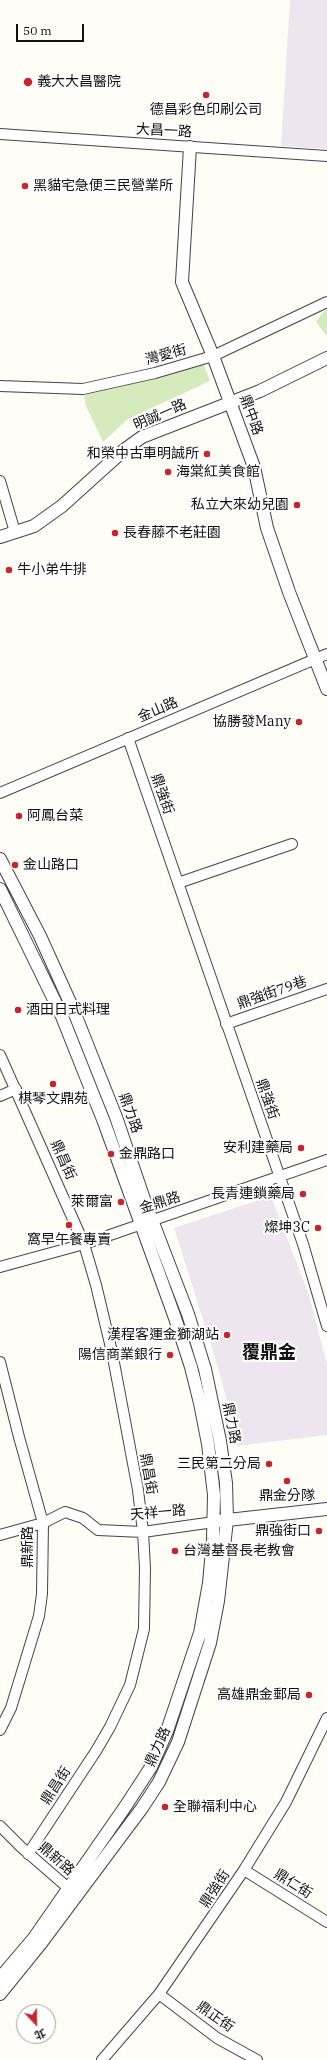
<!DOCTYPE html>
<meta charset="utf-8">
<style>
body{margin:0}
#map{position:relative;width:327px;height:2060px;overflow:hidden;background:#fffdf5;font-family:"IBM Plex Serif","Noto Sans TC",serif}
canvas{display:block}
.north{position:absolute;left:16px;top:2004px;width:40px;height:40px;box-sizing:border-box;background:#fff;border:1px solid #a0a0a0;border-radius:50%;rotate:158deg;font-size:11px;font-weight:700;line-height:16px;text-align:center;color:#111}
.north::after{content:'';display:block;margin:auto;width:14px;height:18px;background:#c4262e;clip-path:polygon(50% 0,100% 100%,50% 72%,0 100%)}
.scale{position:absolute;left:16px;top:24px;width:68px;height:18px;box-sizing:border-box;border:2px solid #111;border-top:0;padding-left:5px;font-size:12px;line-height:14px;white-space:nowrap;color:#111;-webkit-text-stroke:3px #fff;paint-order:stroke}
</style>
<div id="map">
<canvas width="327" height="2060"></canvas>
<div class="north">北</div>
<div class="scale">50 m</div>
</div>
<script>
const ctx = document.querySelector('canvas').getContext('2d');
ctx.lineJoin = 'round';
function fillPath(path, color) {
  ctx.fillStyle = color;
  ctx.fill(path, 'evenodd');
}
function toPath(rows) {
  const path = new Path2D();
  for (const r of rows) {
    path.moveTo(r[0], r[1]);
    for (let i = 2; i < r.length; i += 2) path.lineTo(r[i], r[i + 1]);
  }
  return path;
}
function trace(path, color, width, dash) {
  ctx.strokeStyle = color;
  ctx.lineWidth = width;
  ctx.lineCap = dash ? 'butt' : 'round';
  ctx.setLineDash(dash || []);
  ctx.stroke(path);
}
function label(font, color, halo, rows, align = 'center') {
  ctx.font = font + ' "IBM Plex Serif","Noto Sans TC",serif';
  ctx.lineWidth = 4;
  ctx.setLineDash([]);
  ctx.textBaseline = 'middle';
  ctx.strokeStyle = halo;
  ctx.fillStyle = color;
  for (const [text, x, y, turn = 0] of rows) {
    ctx.save();
    ctx.translate(x, y);
    ctx.rotate((+turn || 0) * Math.PI / 180);
    ctx.textAlign = isNaN(turn) ? turn : align;
    if (halo) ctx.strokeText(text, 0, 0);
    ctx.fillText(text, 0, 0);
    ctx.restore();
  }
}
fillPath(toPath([
 [290,0,327,0,327,149,281,146],
 [271,1196,309,1295,327,1364,327,1435,236,1446,233,1424,217,1364,174,1228]
]), '#eee6ef');
fillPath(toPath([
 [327,310,327,336,316,322,322,313],
 [204,365,210,381,128,419,103,442,86,406,84,395]
]), '#d5ebbd');
const minor = toPath([
 [0,134,327,156],
 [0,386,83,389,155,373,213,356,327,302],
 [0,481,15,532],
 [128,738,303,1244,327,1326],
 [0,793,327,654],
 [178,883,292,844],
 [226,1024,327,989],
 [0,1055,84,1244,96,1285,112,1352,138,1490,143,1532,145,1568,144,1629,130,1685,110,1727,96,1751,28,1854],
 [0,1096,16,1089],
 [0,1267,84,1244,327,1160],
 [0,1362,19,1437,43,1523,42,1594,39,1616,11,1708,0,1730],
 [0,1535,43,1523,65,1512,83,1518,98,1530,143,1532,214,1522],
 [0,1826,21,1847,74,1893],
 [244,1870,327,1922],
 [159,1994,217,2038,257,2060],
 [102,2060,159,1994,244,1870,286,1802,327,1718]
]);
const tertiary = toPath([
 [190,147,182,282,213,356,254,467,267,528,289,592,327,689],
 [0,537,34,526,62,506,124,450,142,437,260,391,327,358],
 [0,859,40,936,73,1009,116,1117,145,1202,188,1314,205,1369,220,1441,226,1483,227,1520,218,1601,210,1643,178,1742,159,1782,142,1808,42,1942,0,1994],
 [0,889,61,1014,104,1122,175,1318,191,1367,200,1403,208,1444,214,1495,213,1539,209,1583,200,1633,167,1731,151,1767,125,1807,34,1938,0,1978],
 [219,1521,327,1509]
]);
trace(minor, '#444', 12);
trace(tertiary, '#444', 14);
trace(minor, '#fff', 10);
trace(tertiary, '#fff', 12);
for (const [x, y, r, color] of [
 [28,82,5,"#c4262e"],
 [206,95,4,"#c4262e"],
 [25,186,4,"#c4262e"],
 [207,454,4,"#c4262e"],
 [168,472,4,"#c4262e"],
 [297,505,4,"#c4262e"],
 [115,533,4,"#c4262e"],
 [9,570,4,"#c4262e"],
 [299,722,4,"#c4262e"],
 [19,816,4,"#c4262e"],
 [15,865,4,"#c4262e"],
 [18,1010,4,"#c4262e"],
 [53,1084,4,"#c4262e"],
 [301,1148,4,"#c4262e"],
 [111,1154,4,"#c4262e"],
 [303,1194,4,"#c4262e"],
 [121,1202,4,"#c4262e"],
 [69,1225,4,"#c4262e"],
 [318,1228,4,"#c4262e"],
 [227,1335,4,"#c4262e"],
 [170,1355,4,"#c4262e"],
 [269,1464,4,"#c4262e"],
 [287,1481,4,"#c4262e"],
 [319,1531,4,"#c4262e"],
 [175,1551,4,"#c4262e"],
 [309,1695,4,"#c4262e"],
 [165,1807,4,"#c4262e"]
]) {
  const dot = new Path2D();
  dot.arc(x, y, r, 0, 2 * Math.PI);
  ctx.fillStyle = color;
  ctx.fill(dot);
  trace(dot, '#fff', 1.5);
}
label('14px', '#111', '#fff', [
 ["義大大昌醫院",37,82,"left"],
 ["德昌彩色印刷公司",206,110,"center"],
 ["黑貓宅急便三民營業所",33,186,"left"],
 ["和榮中古車明誠所",199,454],
 ["海棠紅美食館",176,472,"left"],
 ["私立大來幼兒園",289,505],
 ["長春藤不老莊園",123,533,"left"],
 ["牛小弟牛排",17,570,"left"],
 ["協勝發Many",291,722],
 ["阿鳳台菜",27,816,"left"],
 ["金山路口",23,865,"left"],
 ["酒田日式料理",26,1010,"left"],
 ["棋琴文鼎苑",53,1099,"center"],
 ["安利建藥局",293,1148],
 ["金鼎路口",119,1154,"left"],
 ["長青連鎖藥局",295,1194],
 ["萊爾富",113,1202],
 ["燦坤3C",310,1228],
 ["窩早午餐專賣",69,1240,"center"],
 ["漢程客運金獅湖站",219,1335],
 ["陽信商業銀行",162,1355],
 ["三民第二分局",261,1464],
 ["鼎金分隊",287,1496,"center"],
 ["鼎強街口",311,1531],
 ["台灣基督長老教會",183,1551,"left"],
 ["高雄鼎金郵局",301,1695],
 ["全聯福利中心",173,1807,"left"]
], 'right');
label('14px', '#111', '#fff', [
 ["大昌一路",164,131,3],
 ["灣愛街",166,355,-15],
 ["明誠一路",160,415,-24],
 ["鼎中路",251,415,70],
 ["金山路",158,710,-23],
 ["鼎強街",162,794,71],
 ["鼎強街79巷",272,993,-19],
 ["鼎強街",267,1099,71],
 ["鼎力路",130,1113,70],
 ["鼎昌街",63,1160,66],
 ["金鼎路",160,1203,-18],
 ["鼎力路",231,1423,79],
 ["鼎昌街",148,1474,80],
 ["天祥一路",158,1513,-5],
 ["鼎新路",28,1547,-90],
 ["鼎力路",158,1747,-66],
 ["鼎昌街",56,1786,-57],
 ["鼎新路",56,1859,41],
 ["鼎仁街",293,1884,32],
 ["鼎強街",215,1889,-57],
 ["鼎正街",215,2017,35]
]);
label('bold 18px', '#111', '#fff', [
 ["覆鼎金",269,1353]
]);
</script>
